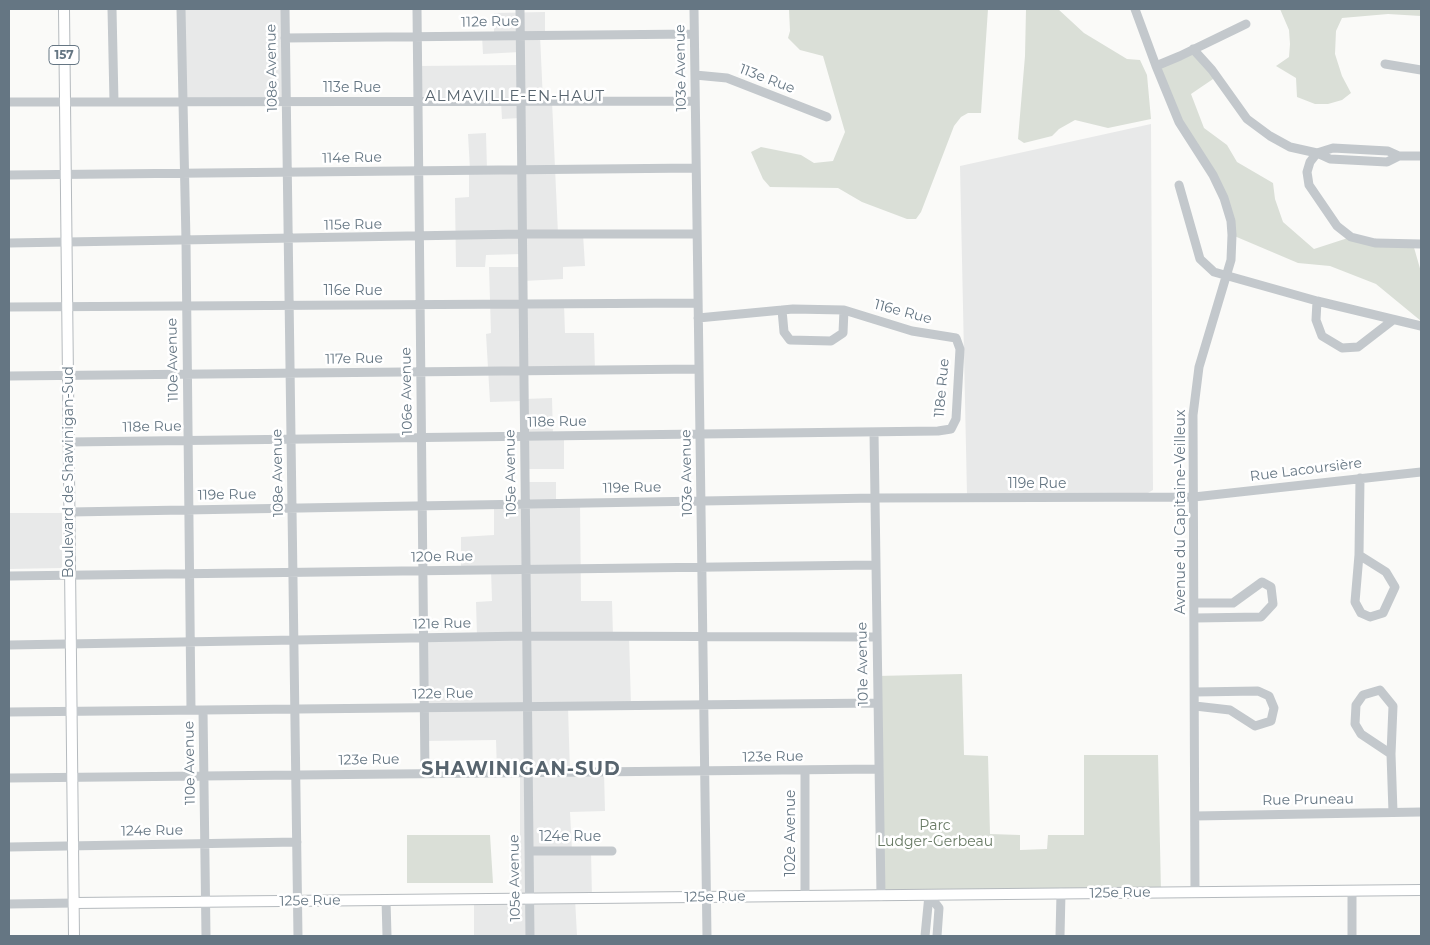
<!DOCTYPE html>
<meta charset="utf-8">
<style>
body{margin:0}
#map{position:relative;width:1430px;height:945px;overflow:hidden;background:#fafaf8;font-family:Montserrat,sans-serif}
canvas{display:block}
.frame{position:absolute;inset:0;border:10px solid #657683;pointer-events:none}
</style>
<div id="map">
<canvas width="1430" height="945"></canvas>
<div class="frame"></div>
</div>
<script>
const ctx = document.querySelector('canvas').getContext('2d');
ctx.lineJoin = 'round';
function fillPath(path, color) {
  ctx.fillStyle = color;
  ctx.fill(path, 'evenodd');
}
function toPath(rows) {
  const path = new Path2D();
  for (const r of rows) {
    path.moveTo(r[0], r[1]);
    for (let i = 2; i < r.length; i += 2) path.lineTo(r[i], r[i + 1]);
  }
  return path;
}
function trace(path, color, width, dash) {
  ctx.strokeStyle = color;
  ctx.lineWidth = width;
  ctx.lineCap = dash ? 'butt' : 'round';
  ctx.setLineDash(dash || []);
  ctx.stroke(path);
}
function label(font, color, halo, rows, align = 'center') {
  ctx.font = font + ' Montserrat,sans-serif';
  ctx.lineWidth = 5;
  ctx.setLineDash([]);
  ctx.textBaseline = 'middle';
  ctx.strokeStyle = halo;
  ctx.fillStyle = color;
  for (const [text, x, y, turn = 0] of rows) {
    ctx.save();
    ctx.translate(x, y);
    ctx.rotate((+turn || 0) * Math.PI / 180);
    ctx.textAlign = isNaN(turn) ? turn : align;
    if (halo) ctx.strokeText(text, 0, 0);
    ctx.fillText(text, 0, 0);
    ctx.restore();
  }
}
fillPath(toPath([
 [181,9,285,9,286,101,182,102],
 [545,12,545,35,540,35,543,101,552,101,558,234,583,234,585,266,563,267,563,279,523,281,523,304,564,304,565,333,594,333,595,371,524,371,524,399,552,398,553,436,564,436,564,469,528,469,529,482,556,482,556,503,580,503,581,601,612,601,613,636,629,636,631,706,568,707,570,773,604,772,605,811,570,812,572,851,591,851,592,898,575,898,577,936,474,936,474,899,520,897,520,776,497,772,496,740,425,741,424,638,477,637,476,602,492,601,491,570,461,571,461,537,494,535,494,504,525,504,523,401,490,402,486,334,491,333,489,267,522,267,522,254,486,255,485,267,456,267,455,198,469,197,469,170,470,170,468,134,486,133,487,170,521,170,520,118,502,119,501,102,418,101,418,66,520,65,520,52,483,54,482,36,494,35,494,13],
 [1151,124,1153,490,1141,497,967,495,960,166],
 [9,513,62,513,62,568,9,569]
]), '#e8e9e9');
fillPath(toPath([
 [789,9,988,9,981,113,968,113,961,117,954,126,921,212,916,219,907,219,862,202,838,188,770,187,763,179,751,152,761,147,801,155,814,163,833,161,845,132,823,56,800,50,788,38,790,31],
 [1026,9,1058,9,1084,33,1127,59,1140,60,1147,75,1151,119,1108,128,1075,120,1059,129,1052,136,1024,143,1018,139,1025,56],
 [1280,9,1421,9,1421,16,1388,14,1342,18,1336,31,1335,54,1342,76,1351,93,1342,100,1328,104,1315,104,1297,97,1296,78,1276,66,1289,57,1290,44,1289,30],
 [1193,49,1216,77,1191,94,1204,128,1227,145,1237,162,1273,183,1275,199,1283,222,1314,249,1351,237,1413,244,1421,272,1421,321,1376,284,1330,266,1298,263,1232,235,1228,209,1190,140,1156,66],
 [962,674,964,755,988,756,990,834,1020,835,1020,850,1047,849,1048,835,1084,835,1084,755,1158,755,1161,892,881,896,877,676],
 [407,835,490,835,493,883,407,883]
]), '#dadfd7');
const major = toPath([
 [64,9,74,936],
 [74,903,1421,890]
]);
trace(major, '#b5babe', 12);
trace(toPath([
 [112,9,114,102],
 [181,9,186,241,191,710],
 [285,9,298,936],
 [417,9,425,773],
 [520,9,530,936],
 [694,9,707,936],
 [1135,9,1156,66,1179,122,1213,175,1224,198,1231,221,1232,235,1231,260,1199,367,1193,415,1195,892],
 [285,38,694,34],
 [1193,49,1212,70,1247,119,1270,136,1290,147,1317,153,1330,159,1387,162,1399,156],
 [1385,64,1421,70],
 [1156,66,1180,56,1246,24],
 [695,75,727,78,827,117],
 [9,102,695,101],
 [1317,153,1310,162,1307,172,1309,185,1337,226,1351,237,1375,243,1421,244],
 [1317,153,1333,148,1388,151,1399,156,1421,156],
 [9,175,696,168],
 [1179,185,1200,259,1214,272,1317,301,1421,326],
 [9,243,522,234,697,234],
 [1317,301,1316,320,1322,336,1342,348,1358,347,1393,320],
 [9,307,698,303],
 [782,310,784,332,790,340,831,341,843,333,844,310],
 [9,376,699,369],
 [874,432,881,896],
 [69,442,938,431,951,429,956,419,960,349,956,338,912,331,844,310,793,309,698,318],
 [70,512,875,498,1194,497,1421,472],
 [1359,555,1386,572,1395,587,1383,613,1370,617,1361,613,1355,602,1359,555,1360,478],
 [9,576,875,565],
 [1195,603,1233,603,1262,582,1271,587,1273,604,1261,617,1195,618],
 [9,645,526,636,877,637],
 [1195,692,1258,691,1269,696,1274,708,1271,721,1255,726,1230,710,1195,706],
 [203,710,206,936],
 [9,712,878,703],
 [1391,754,1361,734,1355,724,1356,705,1363,695,1380,690,1393,706,1391,754,1393,812],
 [805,771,805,896],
 [9,778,879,769],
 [1195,816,1421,812],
 [9,847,297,842],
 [529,851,612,851],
 [929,895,939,908,937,936],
 [386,900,387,936],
 [9,904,74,903],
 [925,936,929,895],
 [1060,936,1061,893],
 [1352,936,1352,891]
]), '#c3c8cc', 9);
trace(major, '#fff', 10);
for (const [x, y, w] of [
 [64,55,30]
]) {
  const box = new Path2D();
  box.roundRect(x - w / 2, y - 9.5, w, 19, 4);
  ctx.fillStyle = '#fff';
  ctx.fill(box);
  trace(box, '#657683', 1);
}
label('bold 12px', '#657683', null, [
 ["157",64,55]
]);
label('14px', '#657683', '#fff', [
 ["112e Rue",490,22,-1],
 ["108e Avenue",272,68,-91],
 ["103e Avenue",681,68,-91],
 ["113e Rue",767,79,21],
 ["113e Rue",352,88],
 ["114e Rue",352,158,-1],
 ["115e Rue",353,225,-1],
 ["116e Rue",353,291],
 ["116e Rue",903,312,15],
 ["117e Rue",354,359,-1],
 ["110e Avenue",173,360,-91],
 ["118e Rue",942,388,-85],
 ["106e Avenue",407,391,-91],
 ["118e Rue",557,422,-1],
 ["118e Rue",152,427,-1],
 ["Rue Lacoursière",1306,470,-7],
 ["Boulevard de Shawinigan-Sud",69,472,-90],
 ["108e Avenue",278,473,-91],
 ["105e Avenue",511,473,-91],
 ["103e Avenue",687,473,-91],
 ["119e Rue",1037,484],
 ["119e Rue",632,488,-1],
 ["119e Rue",227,495,-1],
 ["Avenue du Capitaine-Veilleux",1181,512,-90],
 ["120e Rue",442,557,-1],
 ["121e Rue",442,624,-1],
 ["101e Avenue",863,664,-91],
 ["122e Rue",443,694,-1],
 ["123e Rue",773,757,-1],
 ["123e Rue",369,760,-1],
 ["110e Avenue",190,763,-91],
 ["Rue Pruneau",1308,800,-1],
 ["124e Rue",152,831,-1],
 ["102e Avenue",791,833,-90],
 ["124e Rue",570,837],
 ["105e Avenue",515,878,-91],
 ["125e Rue",1120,893,-1],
 ["125e Rue",715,897,-1],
 ["125e Rue",310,901,-1]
]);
label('14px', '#687a64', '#fff', [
 ["Parc",935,826],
 ["Ludger-Gerbeau",935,842]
]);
ctx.letterSpacing = '1px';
label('15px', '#57646e', '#fff', [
 ["ALMAVILLE-EN-HAUT",515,97]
]);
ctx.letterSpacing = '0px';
ctx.letterSpacing = '1px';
label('bold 19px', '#57646e', '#fff', [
 ["SHAWINIGAN-SUD",521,769]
]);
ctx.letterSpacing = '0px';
</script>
